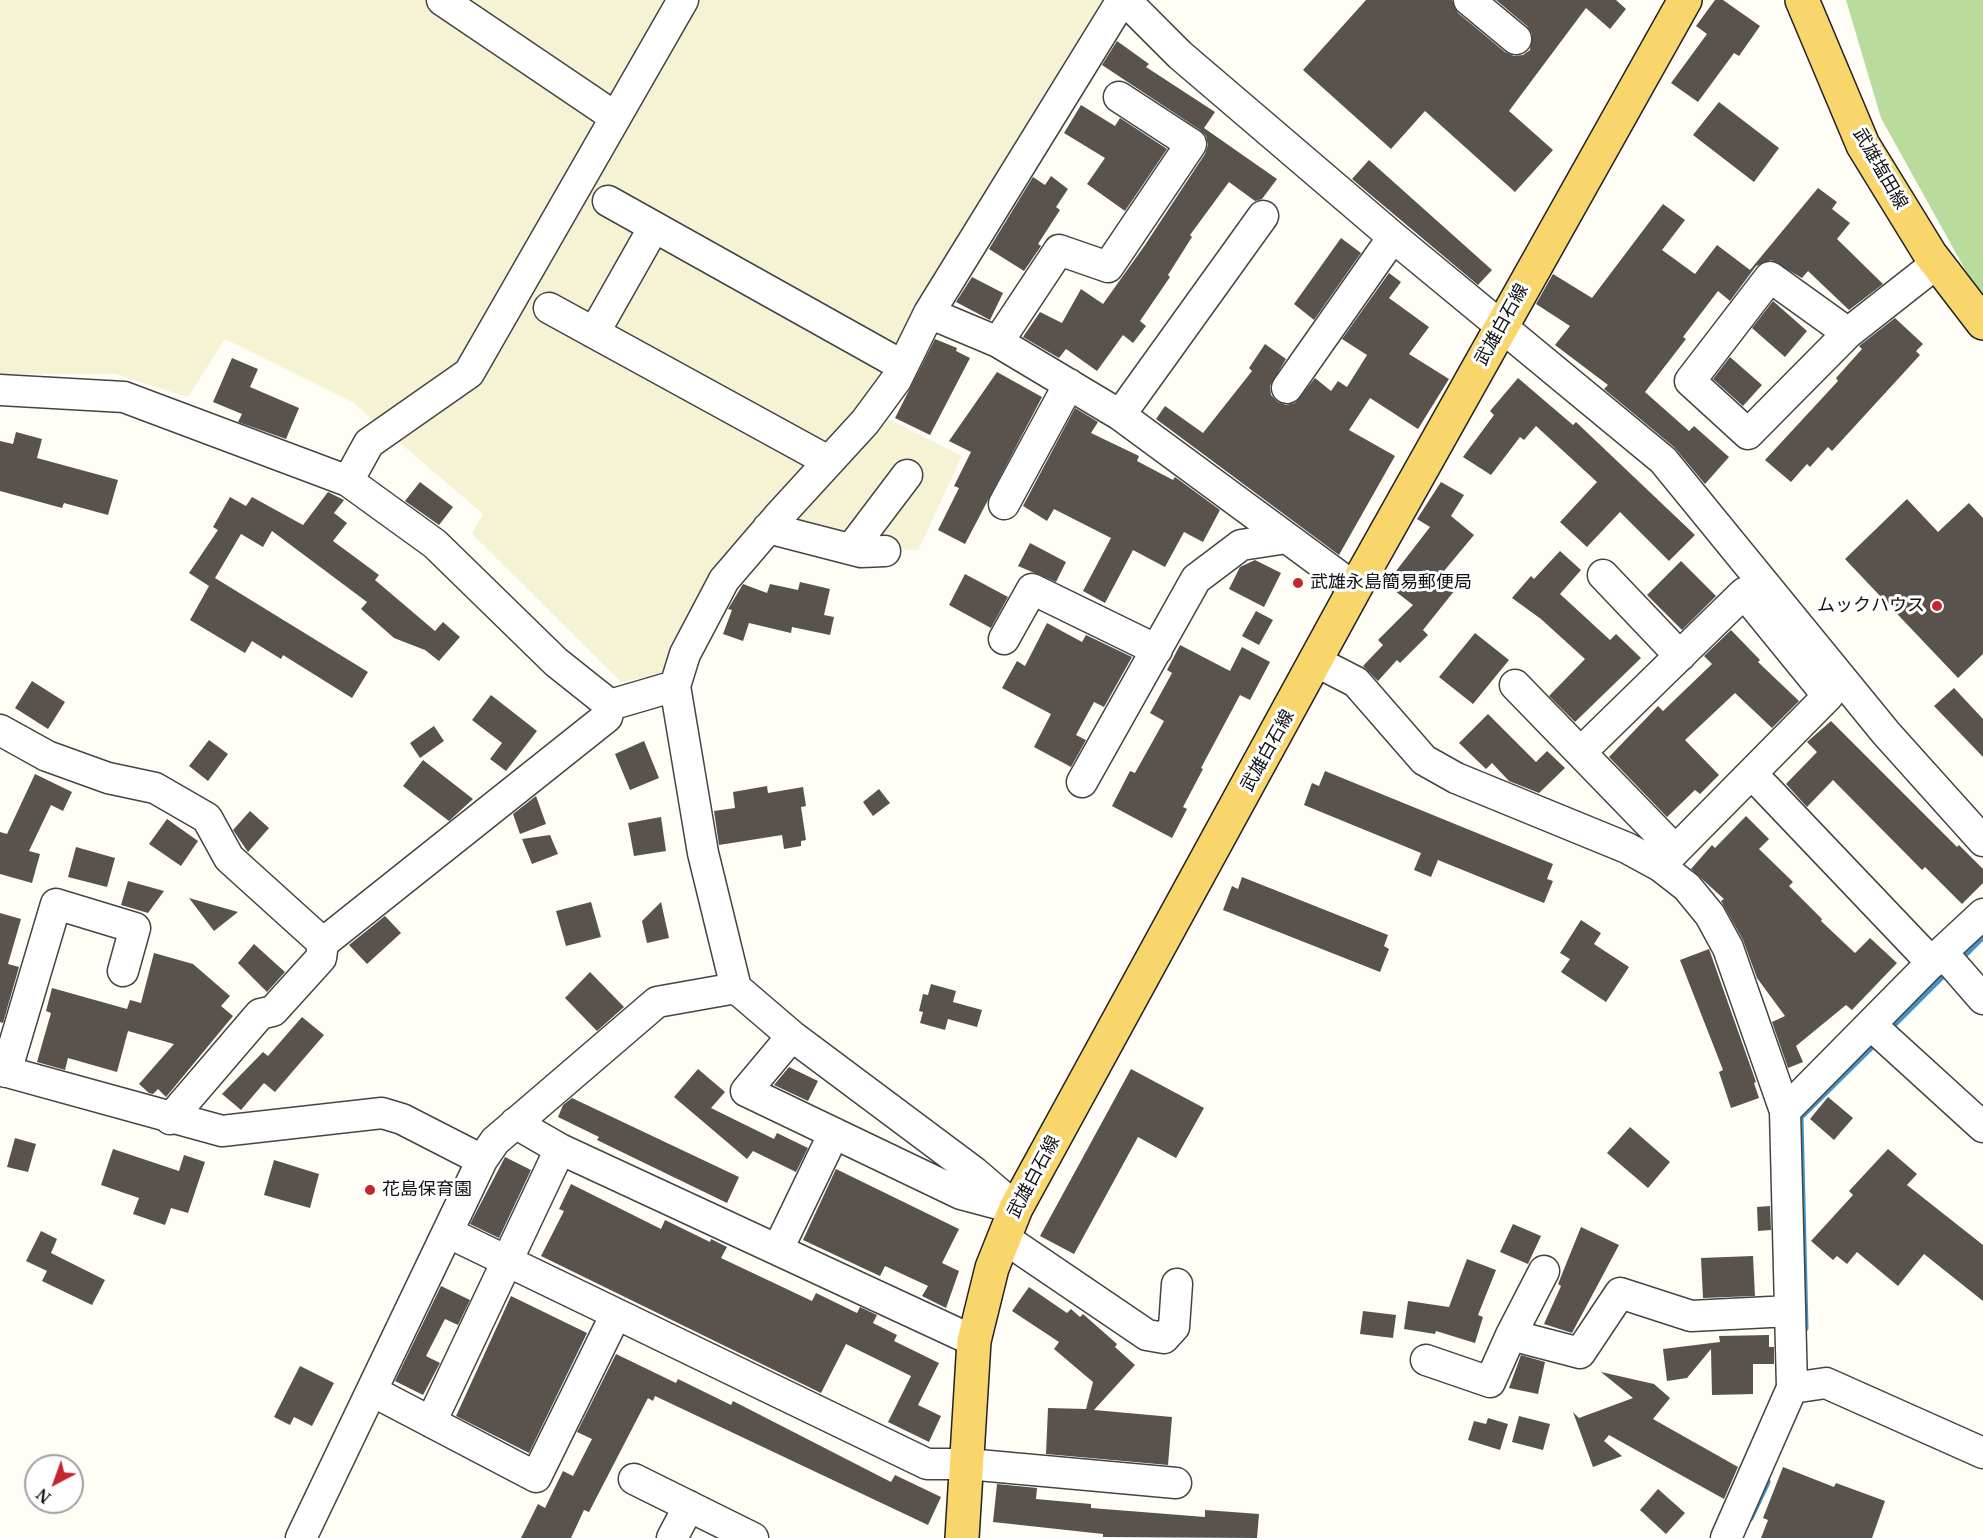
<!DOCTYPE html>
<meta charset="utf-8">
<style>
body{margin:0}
#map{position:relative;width:1983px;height:1538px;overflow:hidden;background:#fffdf5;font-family:"Noto Serif",serif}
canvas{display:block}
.north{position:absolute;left:24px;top:1454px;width:60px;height:60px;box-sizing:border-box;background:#fff;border:2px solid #a0a0a0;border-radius:50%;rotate:221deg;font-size:16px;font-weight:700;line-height:24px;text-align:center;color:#111}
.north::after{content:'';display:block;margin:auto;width:21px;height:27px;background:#c4262e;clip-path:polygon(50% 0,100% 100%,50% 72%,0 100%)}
</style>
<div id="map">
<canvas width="1983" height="1538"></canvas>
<div class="north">N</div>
</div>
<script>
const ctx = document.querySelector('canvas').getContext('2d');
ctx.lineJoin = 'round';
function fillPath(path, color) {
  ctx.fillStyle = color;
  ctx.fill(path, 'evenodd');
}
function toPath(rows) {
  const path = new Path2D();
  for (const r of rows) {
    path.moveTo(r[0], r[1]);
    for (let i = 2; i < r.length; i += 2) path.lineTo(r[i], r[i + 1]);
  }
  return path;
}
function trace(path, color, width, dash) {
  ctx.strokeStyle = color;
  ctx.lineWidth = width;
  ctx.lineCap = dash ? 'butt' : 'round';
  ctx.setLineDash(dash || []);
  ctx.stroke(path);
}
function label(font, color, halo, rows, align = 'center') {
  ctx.font = font + ' "Noto Serif","Noto Sans JP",serif';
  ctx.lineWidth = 6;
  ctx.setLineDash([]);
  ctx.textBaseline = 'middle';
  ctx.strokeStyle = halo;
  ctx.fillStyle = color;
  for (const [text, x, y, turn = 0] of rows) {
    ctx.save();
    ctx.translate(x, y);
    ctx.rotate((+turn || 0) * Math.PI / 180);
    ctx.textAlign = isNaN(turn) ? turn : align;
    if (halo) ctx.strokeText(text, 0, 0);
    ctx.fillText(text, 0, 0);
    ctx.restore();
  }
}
fillPath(toPath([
 [0,0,1115,0,867,408,962,456,918,551,754,530,666,673,621,682,472,534,483,514,352,402,225,339,188,397,115,374,0,374]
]), '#f6f3d4');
fillPath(toPath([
 [1846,0,1983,0,1983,302,1881,118]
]), '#b9dc9c');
trace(toPath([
 [1959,960,1983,936],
 [1887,1031,1949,969],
 [1805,1328,1800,1117,1877,1041],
 [1750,1518,1767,1482]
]), '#3f96cf', 7);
fillPath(toPath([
 [1366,0,1452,0,1458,13,1505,52,1514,56,1523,55,1530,50,1532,34,1527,26,1496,0,1616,0,1626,9,1610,29,1586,8,1509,111,1553,150,1515,192,1425,111,1391,149,1303,70],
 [1715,0,1723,0,1760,26,1739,56,1734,53,1698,102,1671,83,1707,34,1696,26],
 [1117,41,1149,64,1146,67,1215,112,1204,128,1277,179,1262,199,1255,201,1229,182,1190,235,1192,237,1168,275,1170,277,1140,321,1146,326,1133,343,1123,335,1097,371,1066,349,1059,358,1023,337,1040,312,1062,323,1081,289,1103,304,1145,245,1205,154,1208,145,1206,136,1200,130,1102,65],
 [1719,102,1779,148,1754,182,1693,135],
 [1081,105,1115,126,1120,118,1167,149,1125,211,1087,184,1105,158,1064,133],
 [1369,160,1492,270,1478,285,1352,179],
 [1051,176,1068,189,1056,207,1060,210,1038,244,1041,246,1024,271,989,249,1033,177,1045,185],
 [1818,188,1837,202,1832,209,1850,223,1837,239,1883,284,1849,310,1808,271,1802,278,1771,260,1756,266,1730,301,1718,291,1683,337,1686,339,1645,392,1689,431,1694,426,1729,457,1705,484,1674,447,1604,389,1608,385,1555,345,1570,326,1536,304,1553,274,1592,298,1663,204,1685,220,1662,250,1695,274,1717,245,1750,270],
 [1341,238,1361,253,1314,320,1294,304],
 [1389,273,1401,282,1389,298,1429,327,1409,354,1449,379,1418,429,1370,398,1349,430,1395,456,1339,555,1156,419,1165,406,1203,433,1252,371,1249,368,1265,344,1286,359,1270,386,1271,395,1278,402,1286,405,1295,403,1315,378,1331,391,1338,381,1347,387,1367,355,1342,339],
 [972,277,1003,293,990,320,956,302],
 [1773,301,1807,331,1785,357,1752,328],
 [1895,318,1923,344,1916,351,1920,355,1832,451,1828,447,1810,467,1807,464,1791,482,1765,460,1838,381,1836,378,1862,349,1859,346],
 [935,339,957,348,956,351,970,358,930,435,895,418],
 [1730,357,1762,385,1743,406,1713,379],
 [232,358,258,369,250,387,299,408,286,439,238,422,242,414,213,402],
 [997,372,1042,397,965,544,938,530,959,488,954,486,971,452,949,441],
 [1518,378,1573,425,1576,422,1695,535,1669,561,1620,512,1587,547,1560,522,1597,482,1536,426,1524,440,1520,437,1491,475,1463,457,1494,415,1490,411],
 [1075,408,1098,422,1091,433,1139,456,1137,461,1173,480,1175,477,1220,510,1203,542,1184,532,1165,567,1133,550,1105,603,1083,591,1111,538,1054,509,1047,521,1023,506],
 [16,432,42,439,37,458,118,480,108,515,64,503,62,508,0,491,0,441,13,444],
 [420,482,453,507,439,525,405,501],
 [1441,482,1464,495,1451,516,1474,535,1439,577,1455,590,1423,630,1428,635,1400,663,1397,660,1378,681,1363,666,1383,645,1378,640,1413,605,1386,584,1430,527,1417,519],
 [328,492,344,500,334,513,347,523,333,541,379,575,375,580,435,631,443,622,460,637,439,661,425,650,394,638,361,609,367,602,272,531,263,547,241,534,215,578,368,672,352,698,283,655,281,659,252,641,245,653,190,620,209,586,189,573,218,530,213,527,230,497,246,506,252,497,303,525],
 [1907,499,1938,532,1969,503,1983,518,1983,654,1958,678,1845,559],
 [1030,543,1066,562,1056,582,1018,566],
 [1560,551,1581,570,1560,594,1610,640,1616,634,1641,658,1575,722,1549,696,1585,659,1541,619,1512,598,1531,576,1534,579],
 [1255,560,1281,573,1264,607,1229,589,1240,567],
 [1681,561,1716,596,1682,630,1647,595],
 [965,574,1008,597,991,628,949,605],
 [800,582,830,589,824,615,834,617,830,635,792,627,791,633,749,623,743,641,723,634,732,610,728,609,743,584,767,593,770,584,798,590],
 [1256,611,1273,620,1259,645,1242,636],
 [1047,623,1082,642,1086,635,1132,657,1104,707,1094,702,1076,735,1086,740,1071,767,1034,747,1051,714,1002,688,1017,661,1025,666],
 [1731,630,1760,660,1758,662,1799,701,1772,728,1735,693,1685,740,1719,775,1700,794,1695,790,1667,817,1609,757,1658,706,1663,711,1712,664,1704,656],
 [1475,633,1509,660,1473,704,1439,677],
 [1180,645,1230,671,1242,647,1270,662,1250,700,1240,695,1201,768,1203,769,1183,807,1187,809,1172,838,1112,806,1130,771,1135,773,1164,721,1150,713,1172,673,1167,670],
 [32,681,65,702,48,729,15,708],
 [1954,688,1983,719,1983,757,1934,706],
 [491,695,537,731,506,771,490,759,502,743,472,720],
 [1488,714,1536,762,1547,751,1565,768,1539,793,1509,781,1492,763,1486,769,1459,743],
 [1831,721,1957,847,1959,845,1983,869,1983,883,1962,904,1925,867,1922,870,1833,780,1807,807,1786,784,1817,752,1807,742],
 [434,726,444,741,420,758,410,743],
 [209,740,228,754,208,781,189,766],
 [644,741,659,778,630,790,615,754],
 [423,760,473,799,449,821,403,786],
 [1325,771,1553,864,1547,879,1553,881,1544,903,1438,860,1431,877,1414,870,1421,853,1304,805,1312,783,1319,786],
 [35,774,72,792,63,811,51,805,29,851,40,854,32,883,0,874,0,832,7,834],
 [767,786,768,793,803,787,806,806,801,807,806,840,801,841,801,846,784,849,782,835,719,845,714,811,735,808,733,792],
 [879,789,890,803,873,816,863,802],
 [536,796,546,824,520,834,513,814],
 [250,811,269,828,248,852,233,830],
 [1746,816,1769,839,1759,849,1793,882,1789,886,1822,919,1821,921,1855,953,1870,938,1897,963,1852,1010,1846,1005,1796,1046,1803,1062,1788,1068,1772,1022,1785,1016,1757,978,1743,940,1721,901,1724,899,1691,869,1712,845,1715,848],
 [661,817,666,851,634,856,628,823],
 [167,819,198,841,181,866,149,844],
 [550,835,558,854,532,864,522,839],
 [76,847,115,858,107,887,68,877],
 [1242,877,1388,935,1384,946,1389,949,1380,972,1223,910,1232,886,1238,889],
 [128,881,164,891,148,913,121,905],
 [189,898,238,912,214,931],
 [591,902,601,937,566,946,556,911],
 [661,902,669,938,647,943,642,921],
 [0,913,21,919,8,964,19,967,3,1023,0,1022],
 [385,916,401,933,367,964,349,945],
 [1581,920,1601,933,1594,944,1629,967,1606,1002,1561,972,1570,959,1560,953],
 [254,944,285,972,267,992,238,963],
 [1709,949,1756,1082,1754,1083,1759,1098,1731,1108,1719,1072,1723,1070,1680,960],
 [154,953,193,964,230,996,221,1006,233,1016,166,1097,158,1089,153,1094,149,1093,139,1084,174,1044,128,1031,117,1072,68,1058,65,1070,37,1062,51,1013,46,1011,52,988,127,1009,130,1000,141,1003],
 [590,972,624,1007,597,1031,565,998],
 [931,984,956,991,953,1002,982,1010,977,1027,948,1019,945,1030,920,1023,923,1012,919,1011,923,994,928,995],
 [302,1017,324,1035,275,1092,264,1083,241,1110,222,1094,263,1052,268,1056],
 [789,1067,818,1081,808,1101,774,1085],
 [698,1069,725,1092,711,1108,774,1139,777,1133,808,1148,796,1172,753,1151,747,1159,674,1097],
 [1131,1069,1204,1108,1176,1158,1138,1137,1074,1254,1040,1236],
 [1828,1097,1853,1118,1834,1140,1810,1119],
 [572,1098,739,1177,727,1203,597,1140,599,1137,558,1117,563,1105],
 [1630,1127,1670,1162,1648,1188,1607,1153],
 [15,1138,36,1144,28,1172,7,1167],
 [113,1149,179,1171,184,1155,205,1162,188,1213,171,1208,165,1225,133,1214,139,1198,101,1185],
 [1888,1149,1917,1174,1907,1185,1983,1245,1983,1301,1924,1254,1898,1286,1857,1252,1847,1264,1837,1256,1833,1260,1811,1241,1853,1195,1849,1191],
 [505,1157,531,1170,499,1238,470,1224],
 [274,1160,319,1174,310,1208,264,1195],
 [836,1169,959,1229,942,1263,959,1271,946,1308,922,1296,928,1286,885,1266,880,1276,803,1240],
 [571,1184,661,1229,665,1220,710,1242,711,1239,727,1247,721,1258,812,1301,816,1293,857,1313,860,1307,877,1315,873,1323,897,1335,894,1341,939,1363,918,1405,941,1416,929,1442,888,1422,911,1376,846,1344,821,1393,541,1256,564,1211,559,1209],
 [1770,1206,1771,1230,1758,1231,1757,1207],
 [1513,1224,1541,1236,1528,1264,1500,1252],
 [1581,1227,1619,1245,1572,1333,1544,1324,1561,1286,1558,1284],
 [41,1231,57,1239,51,1253,105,1280,92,1305,42,1281,47,1271,26,1261],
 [1753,1256,1755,1296,1703,1298,1701,1258],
 [1467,1259,1496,1270,1478,1315,1483,1317,1475,1343,1436,1331,1435,1334,1404,1329,1408,1301,1449,1307],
 [441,1286,470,1300,458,1325,445,1319,426,1356,440,1363,423,1395,395,1381],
 [1029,1287,1067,1313,1071,1309,1080,1317,1083,1314,1117,1344,1115,1347,1135,1365,1094,1410,1172,1417,1168,1465,1046,1454,1048,1408,1086,1409,1093,1382,1054,1349,1059,1342,1012,1311],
 [511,1296,587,1333,529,1453,456,1416],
 [1363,1311,1396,1315,1393,1338,1360,1334],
 [1769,1335,1769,1347,1774,1347,1774,1364,1753,1364,1753,1394,1712,1395,1711,1349,1687,1378,1667,1381,1663,1349,1720,1342,1719,1336],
 [616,1354,676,1383,678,1379,731,1405,733,1401,891,1482,895,1475,941,1497,928,1525,655,1396,653,1401,648,1398,589,1512,584,1510,571,1538,521,1538,538,1504,545,1508,563,1471,573,1476,592,1439,577,1432],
 [1521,1355,1545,1362,1538,1394,1509,1388],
 [300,1366,334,1383,312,1426,294,1417,290,1425,274,1417],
 [1601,1372,1654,1384,1670,1398,1653,1419,1738,1467,1724,1499,1609,1435,1604,1441,1622,1456,1593,1467,1573,1412,1579,1418,1633,1398],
 [1519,1416,1550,1424,1543,1450,1512,1442],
 [1488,1418,1508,1424,1500,1450,1468,1440,1474,1421,1486,1424],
 [1783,1467,1834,1487,1836,1483,1885,1501,1872,1538,1761,1538,1768,1520,1763,1518],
 [997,1484,1037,1488,1036,1499,1091,1504,1091,1508,1205,1517,1205,1510,1259,1514,1257,1538,1103,1537,1103,1534,993,1522],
 [1658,1489,1685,1513,1666,1534,1640,1510]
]), '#5a524d');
const minor = toPath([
 [442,0,615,117],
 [1125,0,1180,55,1393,237,1663,460,1886,733,1983,841],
 [1469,0,1516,39],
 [608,201,903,366],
 [549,308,828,461],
 [929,313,998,342,1120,415,1355,588],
 [594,333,654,227],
 [1848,333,1770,277,1690,381,1748,434,1848,333,1937,263],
 [998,342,1059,250,1108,267,1191,144,1119,97],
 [1287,388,1393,237],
 [0,390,124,397,348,481,435,544,556,662,610,705,675,686],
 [1120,415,1263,216],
 [348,481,369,443,469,373,683,0],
 [1004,504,1069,384],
 [768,528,861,552,885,551],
 [851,549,907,475],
 [1603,575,1680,656],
 [1004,639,1032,589,1157,650],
 [1317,662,1356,682,1424,760,1456,778,1627,848,1660,866,1687,887,1710,915,1728,948,1785,1111,1792,1388,1726,1538],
 [1515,685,1675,850],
 [0,730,47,756,108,778,155,788,207,818,229,858,323,943],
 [1581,752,1744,593,1828,696,1660,866],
 [1752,774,1932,963],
 [1082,782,1196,579,1241,545,1287,538],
 [1983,914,1942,952,1983,999],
 [1871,1025,1983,1127],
 [792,1036,746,1091,961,1194,1010,1207],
 [0,1070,222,1131,382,1113,402,1119,482,1160],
 [6,1072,56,904,135,928,123,971],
 [1785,1111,1942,952],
 [170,1119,260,1014,273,1011,321,958,323,943,607,717,610,705],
 [515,1123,560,1149,974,1341],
 [1016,1208,974,1172,792,1036,736,988,703,853,675,686,685,654,724,580,778,517,865,422,896,380,929,313,1122,0],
 [449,1233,927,1464,967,1464,1176,1483],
 [1004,1238,1147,1335,1164,1338,1174,1327,1177,1284],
 [778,1249,834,1133],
 [1511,1335,1544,1271],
 [1426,1360,1490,1382,1511,1335,1580,1353,1620,1293,1691,1316,1790,1311],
 [1792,1388,1826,1383,1983,1453],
 [372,1391,536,1477,616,1314],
 [431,1422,560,1149],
 [634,1479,753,1538],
 [301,1538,482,1160,495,1141,657,1002,736,988],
 [672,1538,689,1506]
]);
const major = toPath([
 [1802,0,1863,145,1930,254,1983,323],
 [962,1538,974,1341,992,1268,1016,1208,1355,588,1685,0]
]);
trace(minor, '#444', 33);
trace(major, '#222', 36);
trace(minor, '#fff', 30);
trace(major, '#f9d66b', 33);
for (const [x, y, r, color] of [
 [1298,583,6,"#c4262e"],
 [1937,606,6,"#c4262e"],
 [370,1190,6,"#c4262e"]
]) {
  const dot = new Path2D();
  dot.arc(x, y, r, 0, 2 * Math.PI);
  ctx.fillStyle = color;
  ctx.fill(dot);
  trace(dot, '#fff', 2);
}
label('18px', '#111', '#fff', [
 ["武雄塩田線",1880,169,60],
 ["武雄白石線",1502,325,-61],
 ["武雄白石線",1268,751,-61],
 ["武雄白石線",1034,1177,-62]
]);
label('18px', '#111', '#fff', [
 ["武雄永島簡易郵便局",1310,583],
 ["ムックハウス",1925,606,"right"],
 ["花島保育園",382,1190]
], 'left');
</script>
